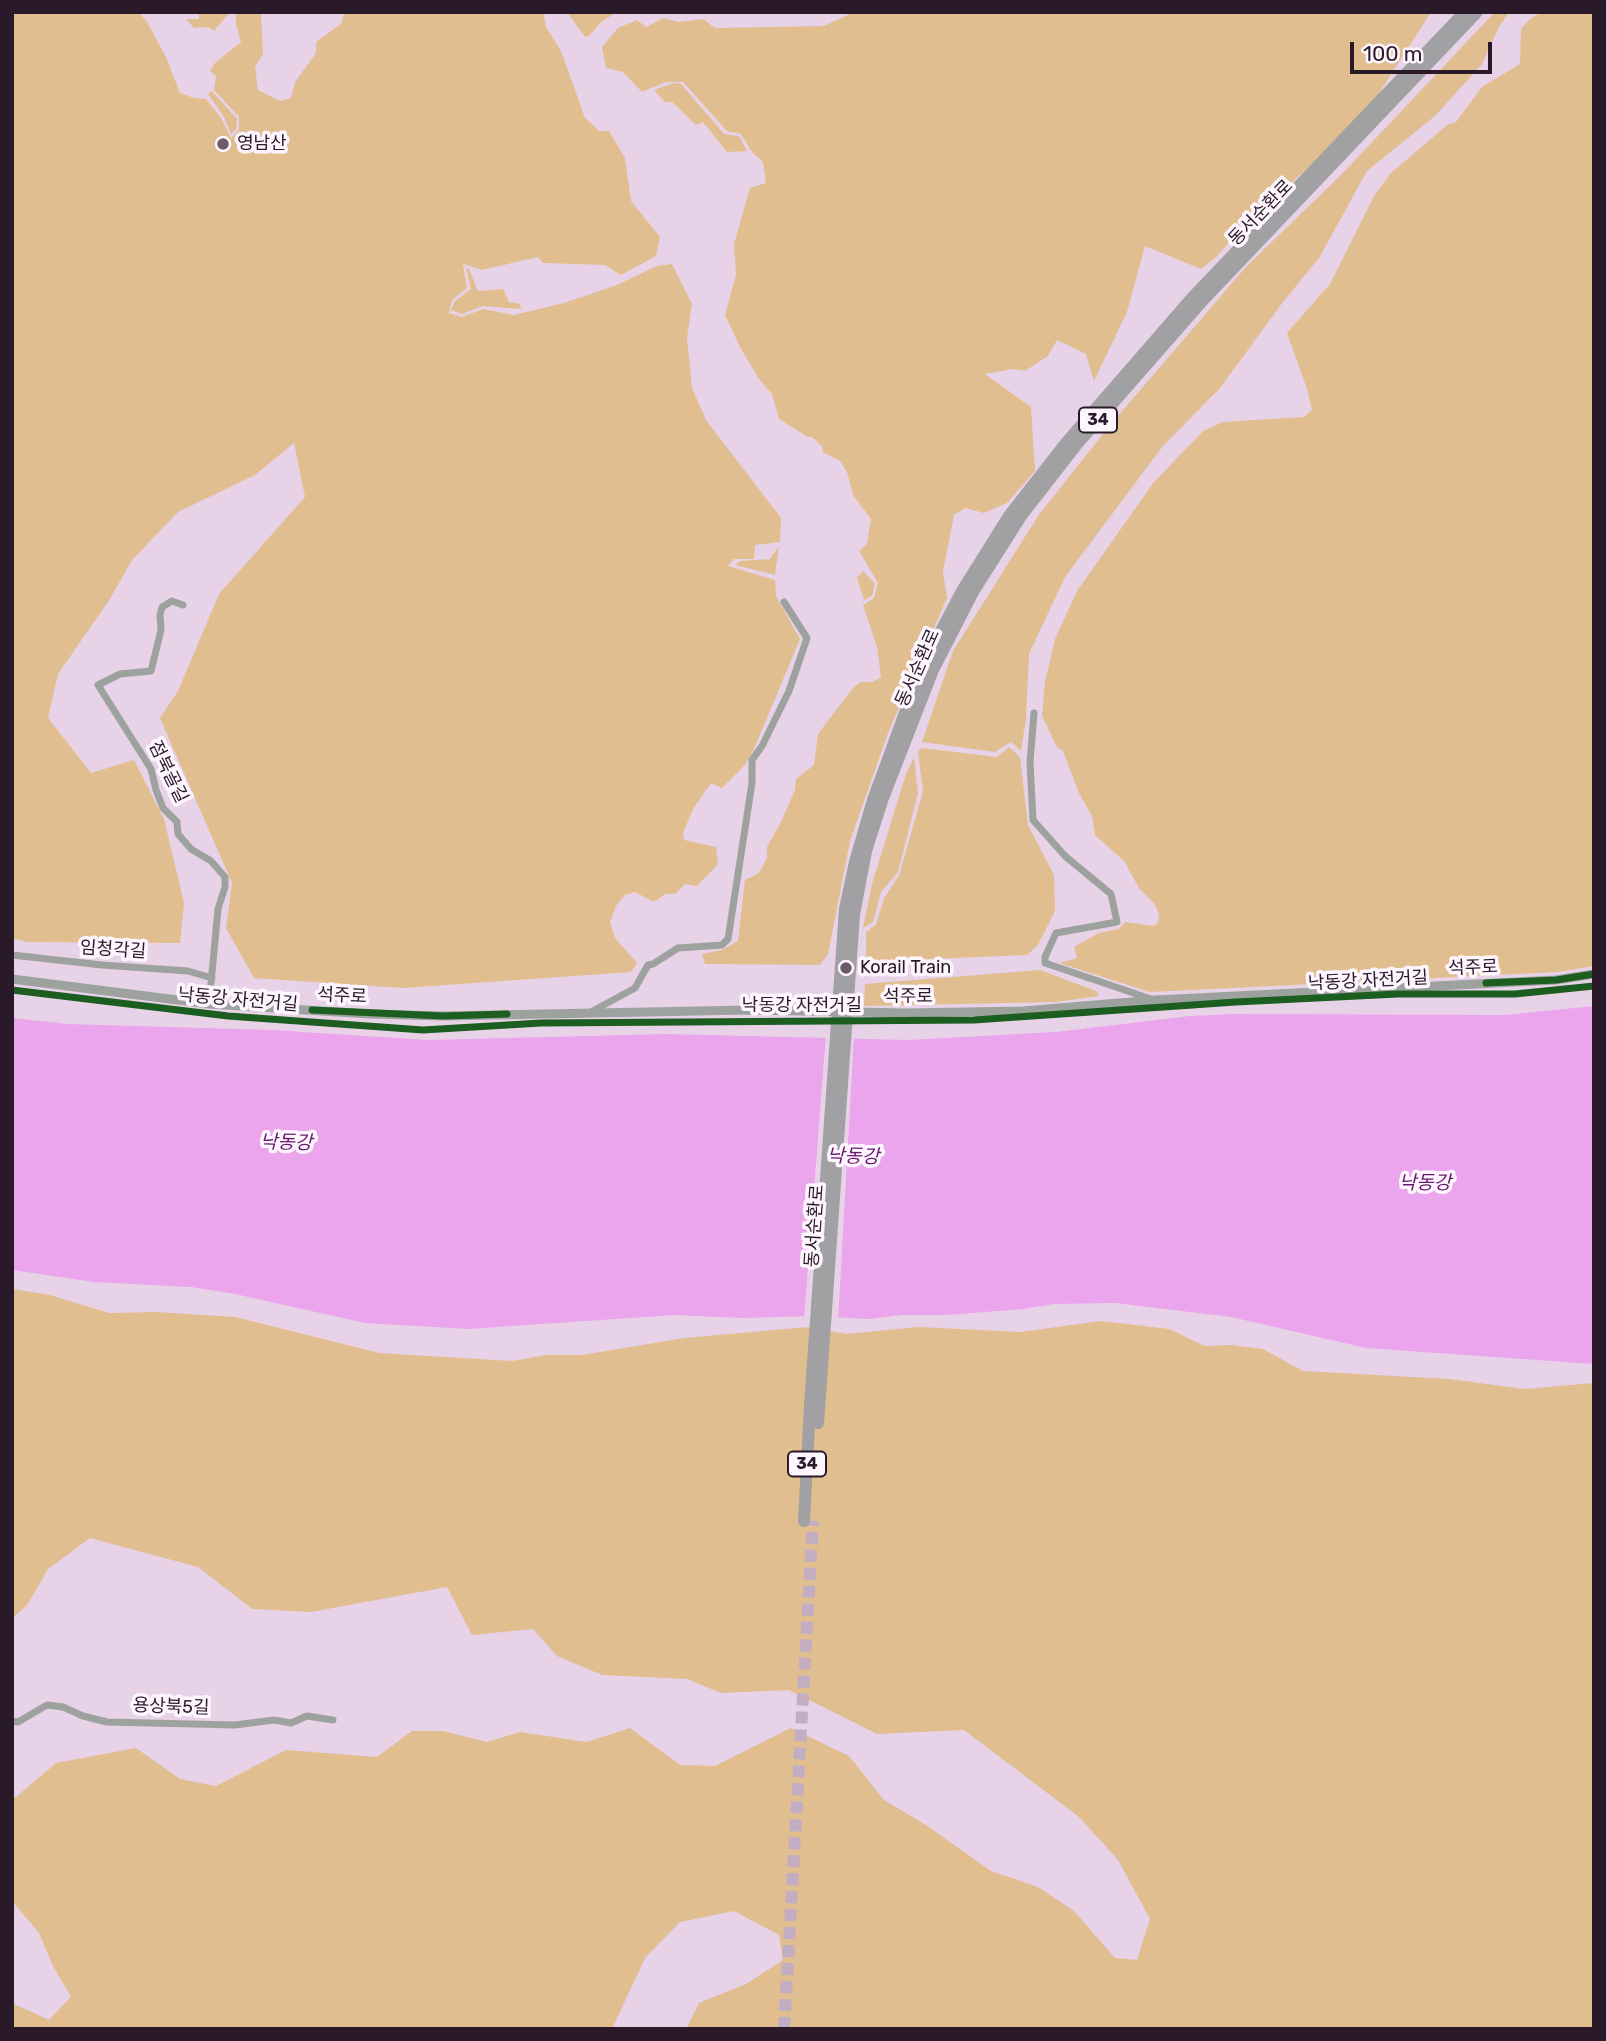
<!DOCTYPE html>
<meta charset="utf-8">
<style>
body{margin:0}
#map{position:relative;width:1606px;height:2041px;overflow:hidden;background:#e8d2e8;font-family:Rubik,sans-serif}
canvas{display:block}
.frame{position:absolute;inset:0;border:14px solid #291929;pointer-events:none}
.scale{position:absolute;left:1350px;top:42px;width:142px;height:32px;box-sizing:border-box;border:4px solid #291929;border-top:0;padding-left:9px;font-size:21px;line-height:24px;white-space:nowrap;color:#291929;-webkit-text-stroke:5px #fef6fe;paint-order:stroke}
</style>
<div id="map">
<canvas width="1606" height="2041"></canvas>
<div class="frame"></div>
<div class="scale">100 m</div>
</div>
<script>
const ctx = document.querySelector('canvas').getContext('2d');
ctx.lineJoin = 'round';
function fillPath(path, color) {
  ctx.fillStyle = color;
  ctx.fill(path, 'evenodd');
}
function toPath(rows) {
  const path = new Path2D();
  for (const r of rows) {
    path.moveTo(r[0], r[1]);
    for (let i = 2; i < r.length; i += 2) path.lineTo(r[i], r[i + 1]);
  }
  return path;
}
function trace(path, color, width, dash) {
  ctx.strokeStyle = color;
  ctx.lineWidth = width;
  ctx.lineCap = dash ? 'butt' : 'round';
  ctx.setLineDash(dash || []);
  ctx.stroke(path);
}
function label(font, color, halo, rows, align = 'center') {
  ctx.font = font + ' Rubik,"Noto Sans KR",sans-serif';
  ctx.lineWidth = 7;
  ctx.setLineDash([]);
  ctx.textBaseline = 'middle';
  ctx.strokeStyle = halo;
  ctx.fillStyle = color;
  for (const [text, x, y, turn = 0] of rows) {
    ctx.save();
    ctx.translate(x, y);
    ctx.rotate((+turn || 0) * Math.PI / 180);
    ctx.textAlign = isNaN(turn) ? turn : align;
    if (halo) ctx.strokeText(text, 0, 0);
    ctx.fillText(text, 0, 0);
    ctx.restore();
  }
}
fillPath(toPath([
 [12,12,139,12,147,22,166,57,180,93,194,98,206,99,221,118,231,138,239,130,239,117,214,90,216,76,210,71,215,63,241,42,236,24,236,12,261,12,263,54,255,67,258,90,280,101,291,98,295,82,316,53,316,42,341,24,345,12,543,12,546,27,561,51,585,118,599,131,609,131,625,158,631,201,660,237,656,256,621,275,605,265,543,263,538,257,482,270,463,264,467,288,452,300,449,313,462,317,483,309,514,315,564,303,617,285,657,266,672,264,692,304,687,338,692,388,706,420,781,518,780,542,755,545,754,559,734,559,728,566,775,580,776,596,800,639,754,749,745,765,722,788,711,783,693,809,683,833,684,840,716,847,718,864,697,886,685,884,675,894,665,894,654,902,635,892,625,895,616,906,610,922,615,938,637,963,631,972,403,988,254,978,226,928,232,883,160,718,178,691,219,594,305,497,294,443,255,475,178,512,132,560,110,599,58,674,48,718,91,773,134,760,164,819,184,903,180,943,26,942,12,938],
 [199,12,230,12,214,31,208,27,194,28,186,19,199,19],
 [567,12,617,12,601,22,589,36,585,37],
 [854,12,1431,12,1367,112,1236,235,1216,257,1201,269,1145,246,1127,312,1094,381,1086,354,1057,340,1048,356,1025,371,1012,369,985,374,1031,407,1035,471,1007,503,984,513,965,508,954,515,943,572,947,598,888,733,850,841,828,954,820,965,705,964,702,954,722,950,738,941,745,880,759,873,767,858,767,847,781,822,795,790,796,779,814,765,818,734,852,689,861,682,873,682,881,677,877,647,863,605,874,598,878,583,859,551,867,544,871,519,853,495,847,472,840,461,823,452,822,446,812,437,808,437,779,419,772,394,759,379,741,349,725,315,736,275,734,244,750,188,766,183,763,162,752,152,741,134,727,131,683,82,666,82,642,92,623,72,606,68,602,47,618,28,637,20,646,27,663,18,678,22,703,19,715,28,824,26],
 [1495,12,1509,12,1499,27,1482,64,1435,116,1367,171,1319,258,1283,302,1220,388,1163,446,1065,577,1029,654,1026,718,1021,751,1011,742,995,752,922,742,953,651,1038,516,1111,424,1245,268,1340,176],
 [1542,12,1594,12,1594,966,1558,972,1150,992,1059,963,1077,958,1074,947,1099,933,1119,929,1125,922,1154,926,1158,922,1159,914,1154,903,1139,888,1124,861,1095,835,1092,816,1079,793,1063,751,1057,747,1042,716,1045,682,1055,639,1077,591,1154,482,1203,431,1223,422,1304,417,1312,410,1307,389,1287,333,1330,284,1374,196,1390,174,1447,125,1456,122,1482,87,1520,64,1521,29,1530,19],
 [674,83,681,84,724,134,739,136,747,151,727,152,703,122,696,125,672,102,665,102,654,90],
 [212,91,237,119,236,129,231,134,224,117,208,94],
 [466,268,469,269,478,291,503,289,509,302,520,304,521,309,483,306,462,314,451,310,455,301,471,289],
 [779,546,775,575,735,565,740,561,770,559],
 [863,571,875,584,872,596,864,600,857,578],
 [1009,747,1020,757,1028,825,1054,875,1055,911,1038,945,1027,955,881,961,866,958,866,932,876,925,884,898,899,876,923,791,918,752,921,748,997,757],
 [914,757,918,793,898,872,881,892,873,922,863,928,872,884,906,774],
 [1040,970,1096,991,1099,996,1056,1002,864,1006,865,984],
 [12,1289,50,1295,109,1313,157,1312,235,1317,379,1353,512,1361,547,1355,582,1355,684,1338,808,1327,846,1334,919,1327,1020,1332,1101,1321,1169,1329,1205,1346,1231,1345,1263,1349,1303,1371,1449,1379,1525,1389,1594,1383,1594,2029,686,2029,699,2003,746,1984,783,1960,779,1935,734,1911,680,1922,645,1958,612,2029,12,2029,12,2003,49,2020,71,1997,53,1966,39,1933,12,1901,12,1798,16,1797,56,1763,136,1748,180,1779,216,1786,286,1750,377,1757,412,1731,443,1731,487,1742,520,1732,587,1742,630,1728,680,1765,715,1766,791,1728,849,1756,884,1800,926,1825,991,1871,1038,1887,1074,1911,1115,1958,1137,1960,1150,1919,1118,1860,1079,1817,964,1730,877,1734,789,1690,721,1693,687,1679,602,1675,557,1656,533,1629,472,1635,447,1587,311,1612,252,1609,198,1567,90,1538,48,1569,27,1605,12,1619]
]), '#e0be90');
fillPath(toPath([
 [1594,1006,1594,1364,1366,1348,1231,1317,1115,1303,1054,1304,1023,1309,947,1315,902,1315,869,1319,813,1316,742,1318,674,1315,468,1329,365,1323,235,1294,191,1287,94,1282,12,1270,12,1018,67,1024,272,1030,428,1040,667,1034,909,1040,1056,1032,1190,1016,1234,1014,1505,1015]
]), '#eaa5ec');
fillPath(toPath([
 [826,1034,854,1035,838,1322,804,1320]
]), '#e8d2e8');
trace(toPath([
 [784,2029,813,1521]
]), '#c2adc2', 12, [12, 6]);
trace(toPath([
 [183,605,172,601,162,607,160,615,161,630,151,671,120,674,98,685,151,769,156,790,163,808,177,822,178,834,191,849,211,861,225,877,225,887,218,909,209,1004],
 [1034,713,1030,762,1033,820,1065,856,1111,894,1117,922,1056,933,1045,957,1045,963,1151,999],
 [12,955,102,965,188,971,212,978],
 [591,1012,635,988,648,965,653,964,678,948,722,945,728,939,752,783,752,760,762,746,789,691,807,638,784,602],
 [12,1721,18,1722,47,1705,63,1707,83,1716,107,1722,235,1725,274,1720,291,1723,307,1716,333,1720]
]), '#9ea29f', 7);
trace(toPath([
 [12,979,209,1004,370,1014,443,1016,748,1010,906,1013,1023,1011,1155,1000,1556,980,1594,974]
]), '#9ea29f', 9);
trace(toPath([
 [845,909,855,862,873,800,921,669,962,591,1009,516,1066,443,1192,298,1465,12],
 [854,915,866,851,883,798,933,670,973,592,1021,516,1077,444,1204,299,1477,12],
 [804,1521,810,1406]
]), '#a1a0a2', 12);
trace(toPath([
 [810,1406,845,909],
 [818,1423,854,915]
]), '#a1a0a2', 12);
trace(toPath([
 [1486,983,1556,980,1594,974],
 [12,990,228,1016,423,1030,541,1023,974,1020,1236,1002,1398,994,1515,994,1594,986],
 [312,1010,443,1016,507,1014]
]), '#1b5e20', 7);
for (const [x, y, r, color] of [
 [223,144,7,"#6c5a6c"],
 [846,968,7,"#6c5a6c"]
]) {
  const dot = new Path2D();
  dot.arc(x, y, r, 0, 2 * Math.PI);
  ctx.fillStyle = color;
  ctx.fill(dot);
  trace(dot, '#fef6fe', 2.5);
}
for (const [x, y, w] of [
 [1098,420,38],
 [807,1464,38]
]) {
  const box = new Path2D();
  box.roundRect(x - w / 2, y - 12.5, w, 25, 5);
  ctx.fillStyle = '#fef6fe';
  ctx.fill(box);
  trace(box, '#291929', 2);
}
label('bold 16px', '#291929', null, [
 ["34",1098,420],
 ["34",807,1464]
]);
label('18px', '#291929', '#fef6fe', [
 ["영남산",237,144],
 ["Korail Train",860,968]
], 'left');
label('18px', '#291929', '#fef6fe', [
 ["동서순환로",1261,213,-46],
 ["동서순환로",918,668,-66],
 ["점북골길",168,772,64],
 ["임청각길",113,950,4],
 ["석주로",1473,968,-2],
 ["낙동강 자전거길",1368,981,-3],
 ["석주로",342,996,3],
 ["석주로",908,997],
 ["낙동강 자전거길",238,1000,5],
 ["낙동강 자전거길",802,1006],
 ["동서순환로",815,1226,-86],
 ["용상북5길",171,1707,2]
]);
label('italic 19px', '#67176b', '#fef6fe', [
 ["낙동강",286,1143,1],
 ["낙동강",853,1157,1],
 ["낙동강",1425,1184]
]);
</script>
